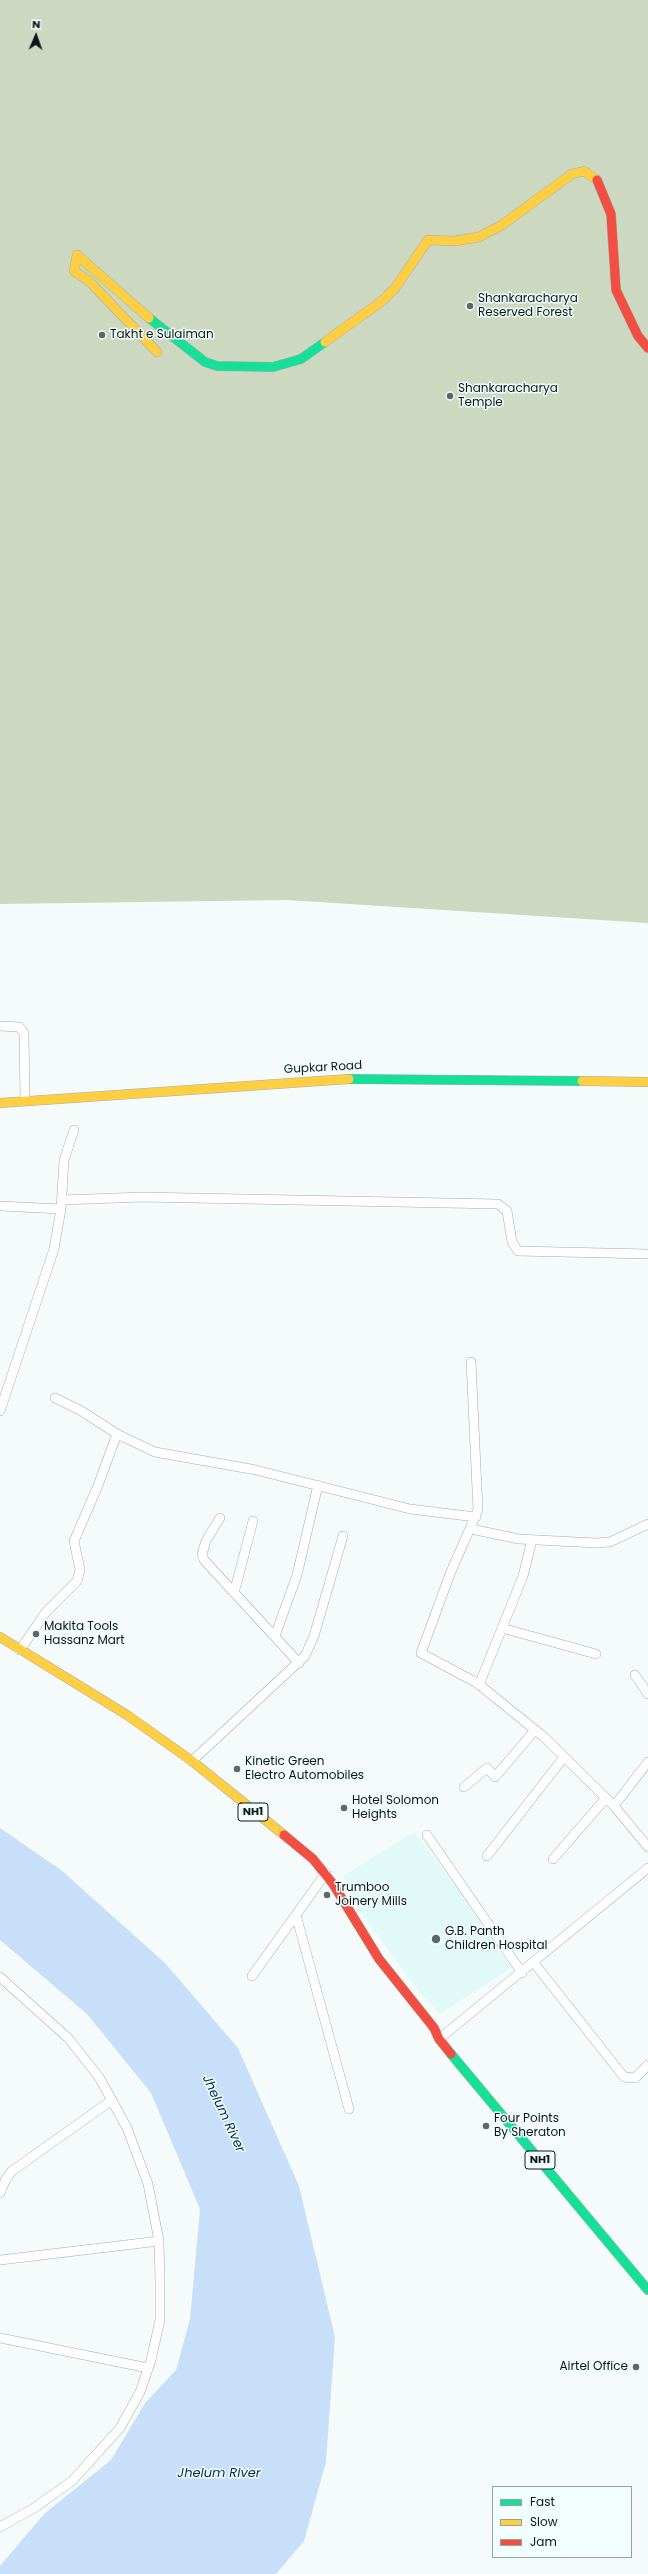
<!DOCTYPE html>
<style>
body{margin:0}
#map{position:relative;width:648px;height:2574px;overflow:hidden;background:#f5fbfb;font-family:Poppins,sans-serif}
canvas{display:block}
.legend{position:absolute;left:492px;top:2486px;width:140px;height:72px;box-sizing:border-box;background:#f2fefd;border:1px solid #96a2a1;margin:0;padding:5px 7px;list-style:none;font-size:12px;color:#0c1716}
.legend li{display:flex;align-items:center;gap:8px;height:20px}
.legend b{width:20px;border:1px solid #96a2a1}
.north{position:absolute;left:16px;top:16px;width:40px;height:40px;-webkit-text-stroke:3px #f2fefd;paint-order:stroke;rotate:2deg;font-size:11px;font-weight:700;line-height:16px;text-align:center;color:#0c1716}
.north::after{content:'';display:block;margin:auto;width:14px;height:18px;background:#0c1716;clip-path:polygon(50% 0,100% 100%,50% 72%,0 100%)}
</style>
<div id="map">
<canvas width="648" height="2574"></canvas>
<ul class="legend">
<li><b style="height:5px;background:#16e098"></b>Fast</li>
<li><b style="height:5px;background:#ffcf43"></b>Slow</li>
<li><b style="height:5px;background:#f24e42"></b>Jam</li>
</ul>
<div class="north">N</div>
</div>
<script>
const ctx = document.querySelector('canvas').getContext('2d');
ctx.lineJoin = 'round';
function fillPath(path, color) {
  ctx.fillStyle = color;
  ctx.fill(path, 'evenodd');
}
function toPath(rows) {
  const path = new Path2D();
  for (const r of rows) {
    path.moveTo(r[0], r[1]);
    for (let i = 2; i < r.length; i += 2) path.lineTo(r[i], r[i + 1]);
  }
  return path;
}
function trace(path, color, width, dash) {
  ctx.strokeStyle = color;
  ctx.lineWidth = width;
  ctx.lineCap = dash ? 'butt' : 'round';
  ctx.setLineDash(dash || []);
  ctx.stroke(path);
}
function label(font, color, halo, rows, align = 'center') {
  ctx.font = font + ' Poppins,sans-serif';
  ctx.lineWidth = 3;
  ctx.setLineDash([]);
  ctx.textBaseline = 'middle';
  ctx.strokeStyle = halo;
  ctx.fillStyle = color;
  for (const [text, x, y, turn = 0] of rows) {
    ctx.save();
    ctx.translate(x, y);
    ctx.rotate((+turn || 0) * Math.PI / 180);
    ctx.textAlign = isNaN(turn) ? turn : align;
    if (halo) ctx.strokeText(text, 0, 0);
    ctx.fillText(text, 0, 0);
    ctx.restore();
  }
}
fillPath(toPath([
 [414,1832,462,1894,511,1968,440,2014,419,1992,359,1910,343,1876]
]), '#e1faf8');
fillPath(toPath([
 [0,0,648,0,648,923,287,900,0,904]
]), '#cdd8c1');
fillPath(toPath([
 [0,1828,61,1870,165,1963,238,2048,299,2186,335,2337,326,2462,304,2541,276,2574,0,2574,0,2566,44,2514,111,2460,145,2403,176,2370,190,2319,200,2209,151,2093,87,2014,0,1940]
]), '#c7dff8');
const street = toPath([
 [0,1026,19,1027,24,1033,25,1101],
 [62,1200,142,1197,498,1204,507,1211,512,1242,518,1251,648,1254],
 [0,1206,61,1209],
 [471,1362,478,1510,450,1574,421,1653,477,1683,544,1737,614,1806,648,1847],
 [55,1398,80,1410,117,1434,155,1452,256,1470,410,1509,476,1517],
 [0,1411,54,1249,61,1209,64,1160,74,1130],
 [220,1518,206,1541,202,1554,204,1560,299,1663],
 [471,1529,519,1539,596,1543,610,1542,648,1524],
 [234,1593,253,1521],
 [502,1628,596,1654],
 [275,1636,297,1575,318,1485],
 [20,1650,46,1612,77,1581,80,1570,74,1541,97,1488,117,1434],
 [635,1675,648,1694],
 [479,1685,523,1576,532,1540],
 [192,1761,305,1656,314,1636,343,1536],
 [464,1787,487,1768,495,1777,535,1730],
 [614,1806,648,1762],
 [427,1835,522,1973],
 [487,1856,564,1757],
 [553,1859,606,1798],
 [296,1915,349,2109],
 [534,1963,624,2077,635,2078,648,2065],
 [252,1976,326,1873],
 [0,1977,68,2038,99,2077,127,2128,148,2184,159,2241,160,2283,160,2320,151,2360,140,2392,120,2428,72,2481,34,2508,0,2527],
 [439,2039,648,1868],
 [0,2193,6,2179,12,2171,112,2100],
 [0,2260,159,2241],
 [0,2338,148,2368]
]);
const fast = toPath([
 [149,318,205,362,217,366,273,367,301,359,325,342],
 [349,1079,582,1081],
 [451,2054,648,2290]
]);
const slow = toPath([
 [149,318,77,255,74,271,89,281,157,352],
 [325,342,382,301,395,288,428,240,455,241,479,237,502,225,572,174,584,171,597,180],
 [582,1081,648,1082],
 [0,1103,349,1079],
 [0,1637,127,1715,192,1761,284,1835]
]);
const jam = toPath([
 [597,180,611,214,616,290,638,336,648,348],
 [284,1835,313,1859,333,1884,379,1959,434,2028,439,2039,451,2054]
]);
trace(street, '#a5adad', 10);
trace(fast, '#a5adad', 10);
trace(slow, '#a5adad', 10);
trace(jam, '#a5adad', 10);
trace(street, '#fefefe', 9);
trace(fast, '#16e098', 9);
trace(slow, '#ffcf43', 9);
trace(jam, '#f24e42', 9);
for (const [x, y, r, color] of [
 [470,306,4,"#5e6766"],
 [102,335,4,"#5e6766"],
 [450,396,4,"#5e6766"],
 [36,1634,4,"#5e6766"],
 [237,1769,4,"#5e6766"],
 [344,1808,4,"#5e6766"],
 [327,1895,4,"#5e6766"],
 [436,1939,5,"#5e6766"],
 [486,2126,4,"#5e6766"],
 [636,2367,4,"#5e6766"]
]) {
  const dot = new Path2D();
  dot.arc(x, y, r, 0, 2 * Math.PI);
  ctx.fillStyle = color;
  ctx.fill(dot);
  trace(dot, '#f2fefd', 1.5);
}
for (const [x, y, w] of [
 [253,1812,30],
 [540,2160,30]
]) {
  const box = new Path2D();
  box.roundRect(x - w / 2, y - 9, w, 18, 3);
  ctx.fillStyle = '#f2fefd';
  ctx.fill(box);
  trace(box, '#0c1716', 1);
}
label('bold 11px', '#0c1716', null, [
 ["NH1",253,1812],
 ["NH1",540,2160]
]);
label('12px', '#0c1716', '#f2fefd', [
 ["Shankaracharya",478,299],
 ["Reserved Forest",478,313],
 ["Takht e Sulaiman",110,335],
 ["Shankaracharya",458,389],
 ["Temple",458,403],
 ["Makita Tools",44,1627],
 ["Hassanz Mart",44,1641],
 ["Kinetic Green",245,1762],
 ["Electro Automobiles",245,1776],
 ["Hotel Solomon",352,1801],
 ["Heights",352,1815],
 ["Trumboo",335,1888],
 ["Joinery Mills",335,1902],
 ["G.B. Panth",445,1932],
 ["Children Hospital",445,1946],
 ["Four Points",494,2119],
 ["By Sheraton",494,2133],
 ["Airtel Office",628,2367,"right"]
], 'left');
label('12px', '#0c1716', '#f2fefd', [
 ["Gupkar Road",323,1068,-3]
]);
label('italic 13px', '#002d58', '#f2fefd', [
 ["Jhelum River",223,2114,65],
 ["Jhelum River",219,2474]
]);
</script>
